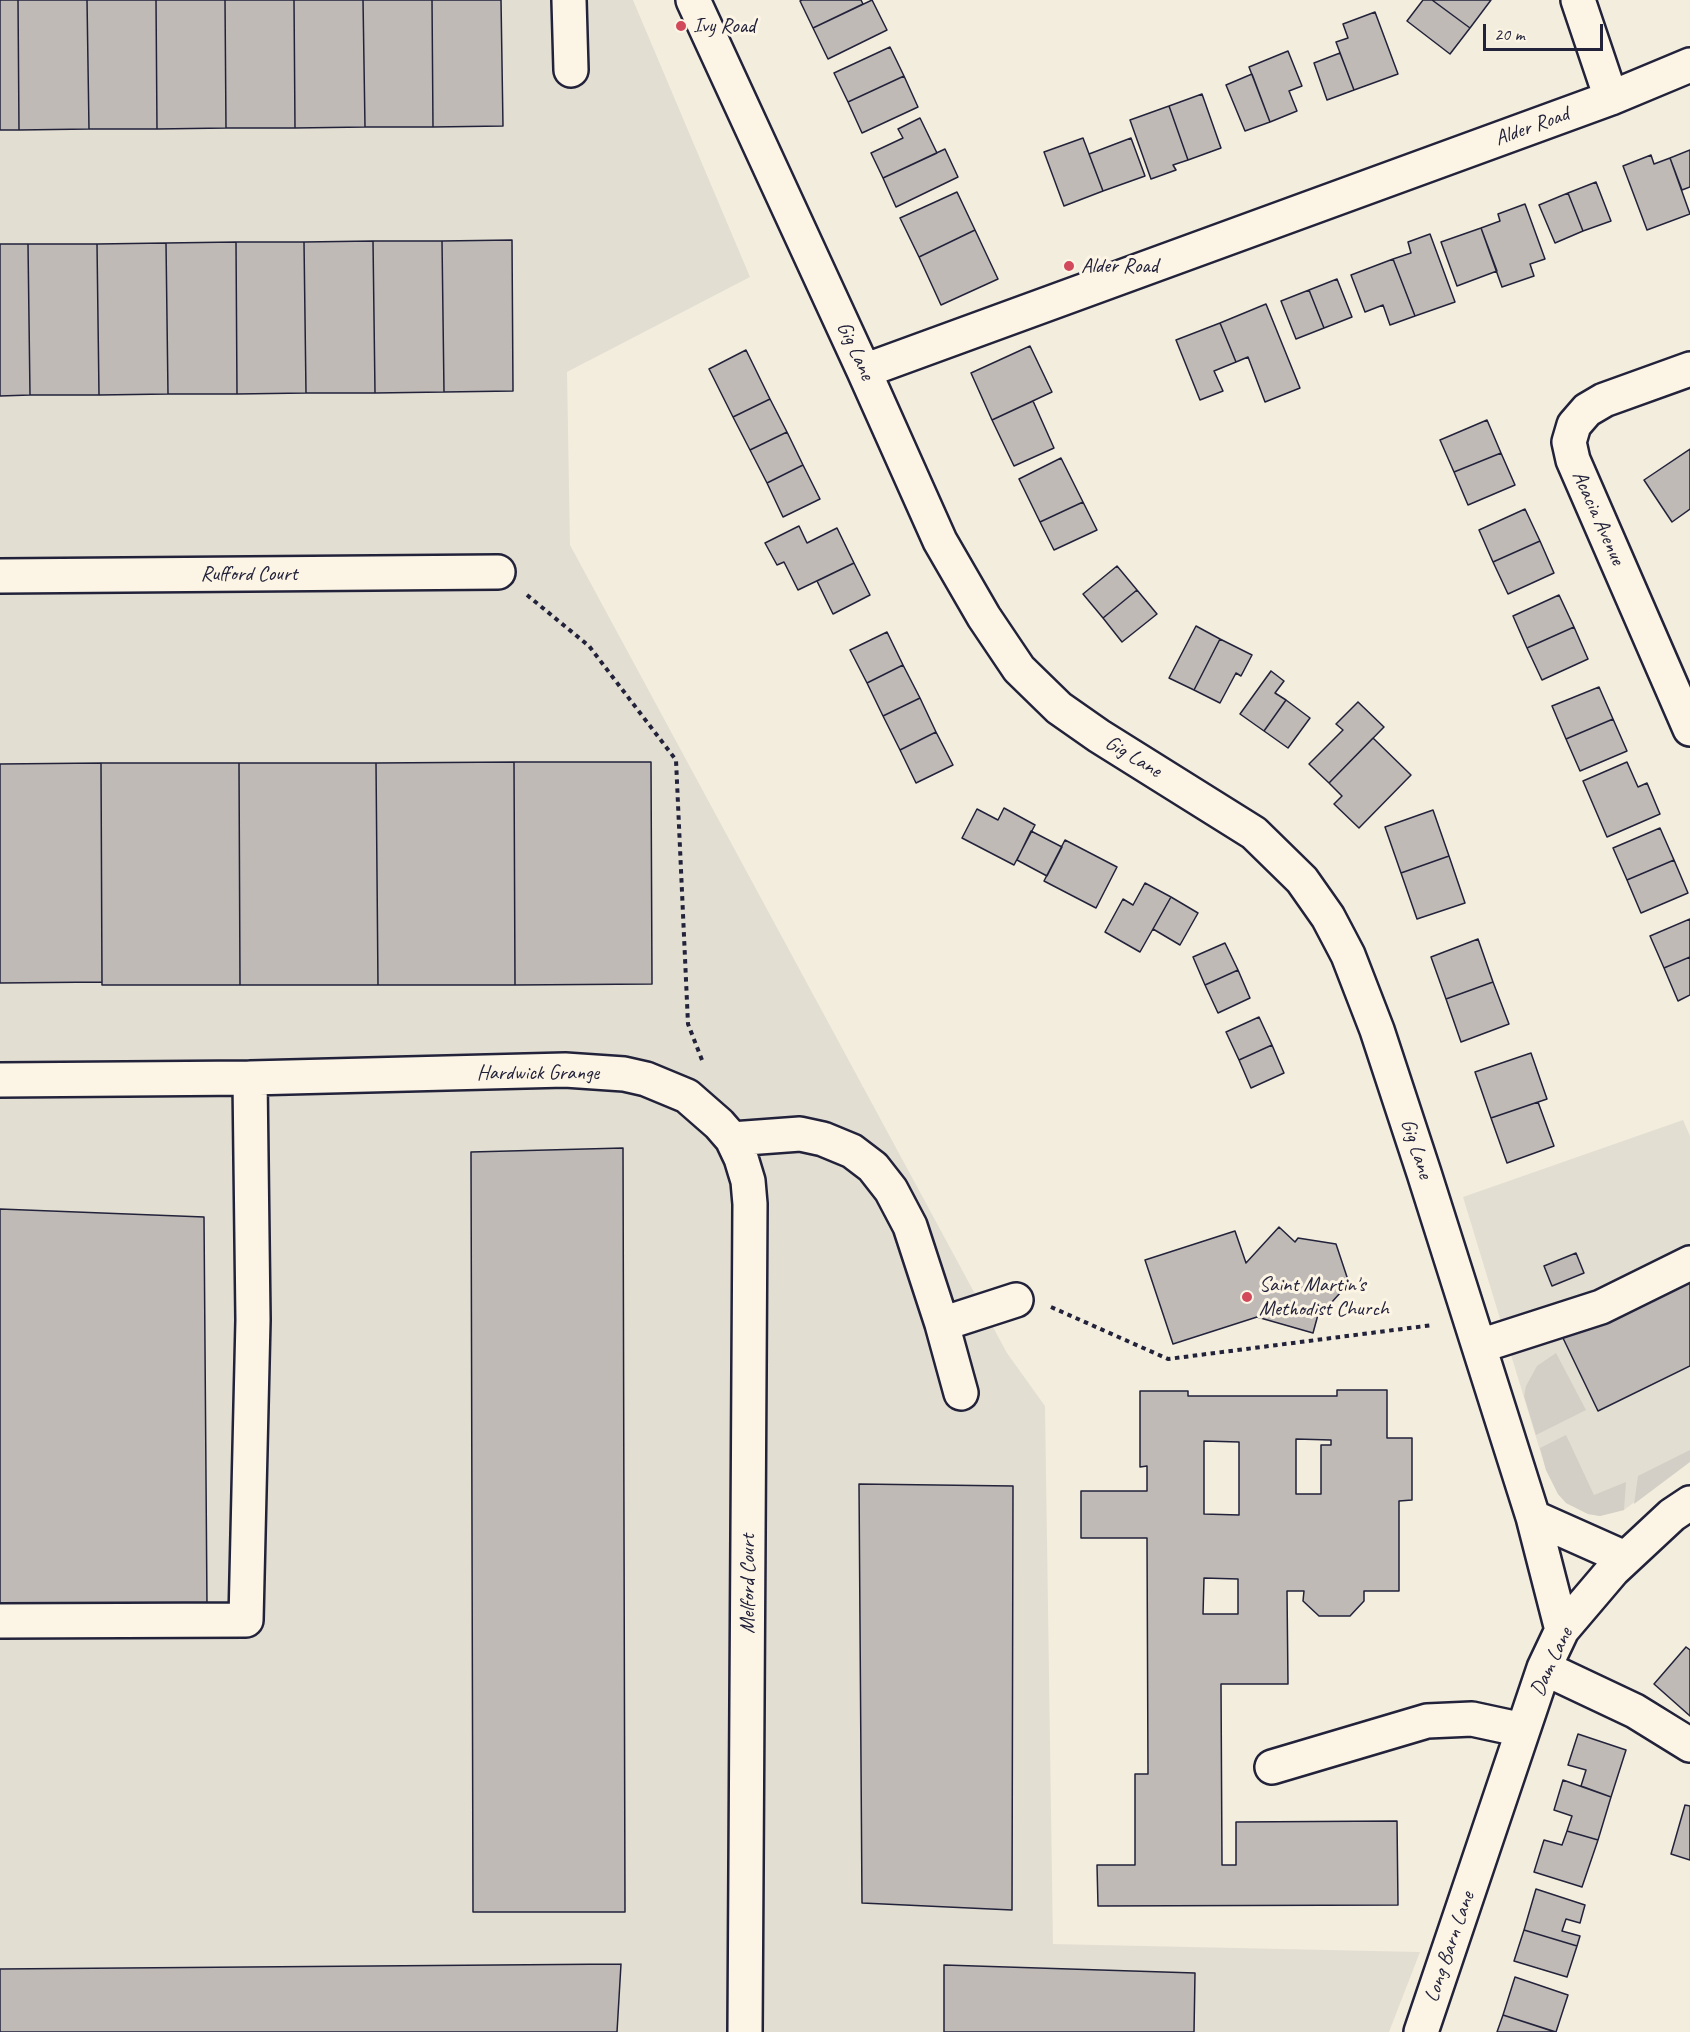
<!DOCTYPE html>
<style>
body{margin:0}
#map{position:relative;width:1690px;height:2032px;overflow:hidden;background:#f3edde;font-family:Caveat,sans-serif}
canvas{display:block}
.scale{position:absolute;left:1483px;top:24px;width:120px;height:27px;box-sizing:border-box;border:3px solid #22223b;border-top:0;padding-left:8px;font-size:18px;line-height:21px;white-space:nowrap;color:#22223b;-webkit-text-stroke:4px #fcf5e5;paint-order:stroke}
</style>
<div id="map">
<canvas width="1690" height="2032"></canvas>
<div class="scale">20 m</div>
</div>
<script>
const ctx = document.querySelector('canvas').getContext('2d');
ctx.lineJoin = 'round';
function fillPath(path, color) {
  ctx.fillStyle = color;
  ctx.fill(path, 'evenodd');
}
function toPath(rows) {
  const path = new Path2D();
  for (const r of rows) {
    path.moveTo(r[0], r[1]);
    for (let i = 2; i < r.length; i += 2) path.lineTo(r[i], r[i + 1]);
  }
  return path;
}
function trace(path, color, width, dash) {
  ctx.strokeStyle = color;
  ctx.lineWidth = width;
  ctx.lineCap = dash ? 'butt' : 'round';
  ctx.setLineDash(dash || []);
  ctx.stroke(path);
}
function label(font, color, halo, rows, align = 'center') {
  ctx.font = font + ' Caveat,sans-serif';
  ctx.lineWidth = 6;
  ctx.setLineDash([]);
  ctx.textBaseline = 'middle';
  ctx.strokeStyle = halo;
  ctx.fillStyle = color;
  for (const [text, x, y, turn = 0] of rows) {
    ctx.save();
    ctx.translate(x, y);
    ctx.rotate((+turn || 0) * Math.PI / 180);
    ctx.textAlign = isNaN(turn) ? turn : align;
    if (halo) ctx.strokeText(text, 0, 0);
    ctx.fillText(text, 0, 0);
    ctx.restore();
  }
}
fillPath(toPath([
 [0,0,633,0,750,277,567,372,570,545,1007,1353,1045,1406,1053,1944,1420,1952,1389,2032,0,2032],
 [1683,1120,1690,1136,1690,1461,1624,1510,1600,1516,1588,1514,1566,1503,1558,1494,1546,1470,1463,1197]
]), '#e3ded2');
fillPath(toPath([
 [1556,1353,1586,1410,1536,1435,1524,1396,1526,1386,1537,1366],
 [1566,1435,1594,1495,1626,1482,1624,1510,1600,1516,1588,1514,1566,1503,1558,1494,1546,1470,1540,1448],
 [1690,1450,1690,1462,1634,1504,1638,1476]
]), '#d4cfc6');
const building = toPath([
 [0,0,18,0,19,130,0,130,0,0],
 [18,0,87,0,89,129,19,130,18,0],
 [87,0,156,0,157,129,89,129,87,0],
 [156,0,225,0,226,128,157,129,156,0],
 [225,0,294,0,295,128,226,128,225,0],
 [294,0,363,0,365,127,295,128,294,0],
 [363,0,432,0,433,127,365,127,363,0],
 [432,0,501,0,503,126,433,127,432,0],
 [802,0,861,0,863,4,813,28,800,1,802,0],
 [872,0,887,30,828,59,813,28,872,0],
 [1423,0,1432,0,1470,28,1450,54,1407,21,1423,0],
 [1432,0,1491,0,1470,28,1432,0],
 [1375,12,1398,74,1354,90,1336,42,1348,38,1343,24,1375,12],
 [890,47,904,76,848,102,834,73,890,47],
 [1288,51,1302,86,1289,91,1297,111,1270,122,1249,67,1288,51],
 [1340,53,1354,90,1327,100,1314,63,1340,53],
 [1252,74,1270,122,1245,131,1226,85,1252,74],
 [904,76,918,107,862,133,848,102,904,76],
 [1202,94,1221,148,1188,160,1169,106,1202,94],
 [1169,106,1188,160,1173,165,1176,170,1151,179,1130,120,1169,106],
 [920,118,937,153,883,178,871,153,903,138,898,129,920,118],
 [1083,138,1103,191,1064,206,1044,152,1083,138],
 [1131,138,1145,176,1103,191,1089,154,1131,138],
 [945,149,958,177,896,207,883,178,945,149],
 [1690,150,1690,187,1682,190,1670,158,1690,150],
 [1651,155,1654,164,1670,158,1690,214,1647,230,1623,166,1651,155],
 [1596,182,1611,221,1583,231,1568,193,1596,182],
 [957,192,975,230,919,257,900,218,957,192],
 [1568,193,1583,231,1555,243,1539,205,1568,193],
 [1525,204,1545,259,1530,264,1534,276,1502,287,1481,228,1500,221,1498,214,1525,204],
 [1481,228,1497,271,1457,286,1441,242,1481,228],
 [975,230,998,279,941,305,919,257,975,230],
 [1430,234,1455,302,1415,316,1393,259,1411,253,1408,242,1430,234],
 [512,240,513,391,444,392,442,241,512,240],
 [373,241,375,393,306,393,304,242,373,241],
 [373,241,442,241,444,392,375,393,373,241],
 [236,242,304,242,306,393,237,394,236,242],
 [236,242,237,394,168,394,166,243,236,242],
 [166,243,168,394,99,395,97,244,166,243],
 [0,244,28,244,30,395,0,396,0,244],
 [28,244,97,244,99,395,30,395,28,244],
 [1393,259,1415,316,1390,325,1383,305,1365,312,1351,275,1393,259],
 [1337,279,1352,317,1324,328,1309,290,1337,279],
 [1309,290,1324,328,1296,339,1281,301,1309,290],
 [1266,304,1300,388,1265,402,1248,357,1236,362,1220,323,1266,304],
 [1220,323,1236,362,1214,371,1223,391,1200,400,1176,340,1220,323],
 [1030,346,1052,392,992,420,971,373,1030,346],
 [746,350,770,399,733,417,709,369,746,350],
 [770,399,787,432,750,450,733,417,770,399],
 [1033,401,1054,448,1014,466,992,420,1033,401],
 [1487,420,1501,453,1454,472,1440,440,1487,420],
 [787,432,803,465,767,483,750,450,787,432],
 [1690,449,1690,509,1672,522,1644,480,1690,449],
 [1501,453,1515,485,1468,505,1454,472,1501,453],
 [1061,458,1083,502,1040,522,1019,479,1061,458],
 [803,465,820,499,783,517,767,483,803,465],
 [1083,502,1097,530,1054,550,1040,522,1083,502],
 [1525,509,1540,541,1493,562,1479,530,1525,509],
 [799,526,807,543,837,528,854,563,798,590,784,562,777,565,765,543,799,526],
 [1540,541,1554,573,1508,594,1493,562,1540,541],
 [854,563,870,595,833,614,817,581,854,563],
 [1117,566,1137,590,1103,618,1083,594,1117,566],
 [1137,590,1157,614,1122,642,1103,618,1137,590],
 [1559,595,1574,627,1527,648,1513,616,1559,595],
 [1196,626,1220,639,1194,690,1169,678,1196,626],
 [1574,627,1588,659,1542,680,1527,648,1574,627],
 [887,632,903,665,867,683,850,650,887,632],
 [1220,639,1252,655,1241,676,1236,673,1220,703,1194,690,1220,639],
 [903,665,920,698,883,716,867,683,903,665],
 [1271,671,1284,681,1275,693,1286,700,1264,731,1240,714,1271,671],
 [1599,687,1613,719,1566,739,1552,706,1599,687],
 [920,698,936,732,900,750,883,716,920,698],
 [1286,700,1310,718,1288,748,1264,731,1286,700],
 [1358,702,1384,727,1329,783,1309,764,1343,730,1336,724,1358,702],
 [1613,719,1627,751,1580,771,1566,739,1613,719],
 [936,732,953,765,916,783,900,750,936,732],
 [1373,738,1411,775,1359,828,1334,804,1342,796,1329,783,1373,738],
 [514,762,515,985,378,985,376,763,514,762],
 [514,762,651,762,652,984,515,985,514,762],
 [1627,762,1638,787,1647,783,1660,814,1607,837,1583,781,1627,762],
 [101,763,102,982,0,983,0,764,101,763],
 [101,763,239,763,240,985,102,985,101,763],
 [239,763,376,763,378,985,240,985,239,763],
 [1004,808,1035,825,1014,865,962,838,977,809,998,820,1004,808],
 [1433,810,1449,856,1401,873,1385,827,1433,810],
 [1660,828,1674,860,1627,880,1613,848,1660,828],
 [1031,831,1062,847,1047,876,1017,860,1031,831],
 [1065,840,1117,867,1096,908,1044,881,1065,840],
 [1449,856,1465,903,1417,919,1401,873,1449,856],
 [1674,860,1688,893,1641,913,1627,880,1674,860],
 [1145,883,1171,897,1140,952,1105,932,1123,899,1133,905,1145,883],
 [1171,897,1198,913,1180,945,1153,929,1171,897],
 [1690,919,1690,957,1664,968,1650,936,1690,919],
 [1478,939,1493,982,1446,999,1431,957,1478,939],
 [1225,943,1238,970,1205,985,1193,957,1225,943],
 [1690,957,1690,995,1678,1001,1664,968,1690,957],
 [1238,970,1250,998,1218,1013,1205,985,1238,970],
 [1493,982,1509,1024,1461,1042,1446,999,1493,982],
 [1259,1017,1272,1045,1239,1060,1226,1032,1259,1017],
 [1272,1045,1284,1073,1251,1088,1239,1060,1272,1045],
 [1531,1053,1547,1099,1491,1118,1475,1072,1531,1053],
 [1538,1102,1554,1146,1507,1163,1491,1118,1538,1102],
 [623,1148,625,1912,473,1912,471,1152,623,1148],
 [0,1209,204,1217,207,1607,0,1609,0,1209],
 [1279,1227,1295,1242,1298,1238,1336,1244,1349,1283,1323,1312,1319,1311,1313,1333,1257,1317,1173,1344,1145,1260,1235,1231,1246,1263,1279,1227],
 [1576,1253,1584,1273,1552,1286,1544,1266,1576,1253],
 [1690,1273,1690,1366,1598,1411,1562,1336,1690,1273],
 [1337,1390,1387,1390,1387,1438,1412,1438,1412,1500,1399,1501,1399,1591,1364,1591,1364,1601,1350,1616,1319,1616,1303,1601,1304,1591,1287,1591,1288,1684,1221,1684,1222,1865,1236,1865,1236,1822,1397,1821,1398,1905,1098,1906,1097,1865,1135,1865,1135,1774,1148,1774,1147,1538,1081,1538,1081,1491,1147,1491,1147,1466,1140,1467,1140,1391,1188,1391,1188,1396,1337,1396,1337,1390],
 [1296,1439,1331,1440,1331,1445,1321,1445,1321,1494,1296,1494,1296,1439],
 [1204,1441,1239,1442,1239,1515,1204,1514,1204,1441],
 [1204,1578,1238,1579,1238,1614,1203,1614,1204,1578],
 [859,1484,1013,1486,1012,1910,862,1903,859,1484],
 [1686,1647,1690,1650,1690,1716,1654,1684,1686,1647],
 [1578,1734,1626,1750,1611,1797,1581,1786,1586,1770,1568,1765,1578,1734],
 [1563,1780,1611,1797,1598,1840,1567,1831,1572,1816,1554,1810,1563,1780],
 [1685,1805,1690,1806,1690,1860,1671,1854,1685,1805],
 [1567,1831,1598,1840,1582,1887,1534,1872,1544,1840,1562,1845,1567,1831],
 [1536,1889,1585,1905,1580,1923,1566,1919,1562,1931,1580,1936,1577,1946,1524,1930,1536,1889],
 [1524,1930,1577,1946,1567,1977,1514,1961,1524,1930],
 [621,1964,617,2032,0,2032,0,1969,621,1964],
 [944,1965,1195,1973,1194,2032,944,2032,944,1965],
 [1515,1977,1568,1995,1556,2032,1503,2015,1515,1977],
 [1503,2015,1555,2032,1497,2032,1503,2015]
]);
fillPath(building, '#bfbab6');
trace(building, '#22223b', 1.5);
const minor = toPath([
 [569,0,571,70],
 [693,0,864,371,940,541,984,617,1019,669,1059,708,1099,736,1254,833,1302,880,1328,917,1348,955,1377,1030,1424,1173,1533,1517,1562,1630],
 [1578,0,1611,98],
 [1690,369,1604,400,1587,410,1574,425,1569,442,1573,460,1690,729],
 [864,371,1611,98,1690,65],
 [0,576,498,572],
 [0,1080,250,1078,565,1070,624,1074,646,1079,687,1096,719,1124,732,1139,741,1158,748,1181,750,1204,745,2032],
 [732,1139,800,1134,823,1139,852,1151,873,1167,891,1190,910,1226,942,1324],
 [1480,1346,1601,1307,1690,1263],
 [961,1393,942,1324,1016,1300],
 [1533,1517,1625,1558],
 [0,1621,246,1620,253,1320,250,1078],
 [1544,1668,1635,1711,1690,1745],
 [1272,1767,1427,1721,1472,1719,1523,1730],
 [1421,2032,1544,1668,1562,1630,1613,1570,1672,1515,1690,1503]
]);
trace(minor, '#22223b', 38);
trace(toPath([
 [527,595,589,646,676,760,688,1024,702,1060],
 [1051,1307,1168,1359,1433,1325]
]), '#22223b', 4, [4.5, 4.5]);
trace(minor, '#fcf5e5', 33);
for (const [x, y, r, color] of [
 [681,26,6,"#d1495b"],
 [1069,266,6,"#d1495b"],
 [1247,1297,6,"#d1495b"]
]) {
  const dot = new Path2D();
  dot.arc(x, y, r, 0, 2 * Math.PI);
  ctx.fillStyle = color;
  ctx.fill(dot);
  trace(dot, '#fcf5e5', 2);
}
label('21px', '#22223b', '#fcf5e5', [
 ["Ivy Road",693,26],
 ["Alder Road",1081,266],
 ["Saint Martin's",1259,1285],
 ["Methodist Church",1259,1309]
], 'left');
label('21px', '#22223b', '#fcf5e5', [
 ["Alder Road",1532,127,-20],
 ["Gig Lane",855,351,65],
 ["Acacia Avenue",1598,518,66],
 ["Rufford Court",249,574],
 ["Gig Lane",1133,757,31],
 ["Hardwick Grange",538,1073],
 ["Gig Lane",1416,1149,72],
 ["Melford Court",748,1584,-90],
 ["Dam Lane",1552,1662,-65],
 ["Long Barn Lane",1450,1947,-71]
]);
</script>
